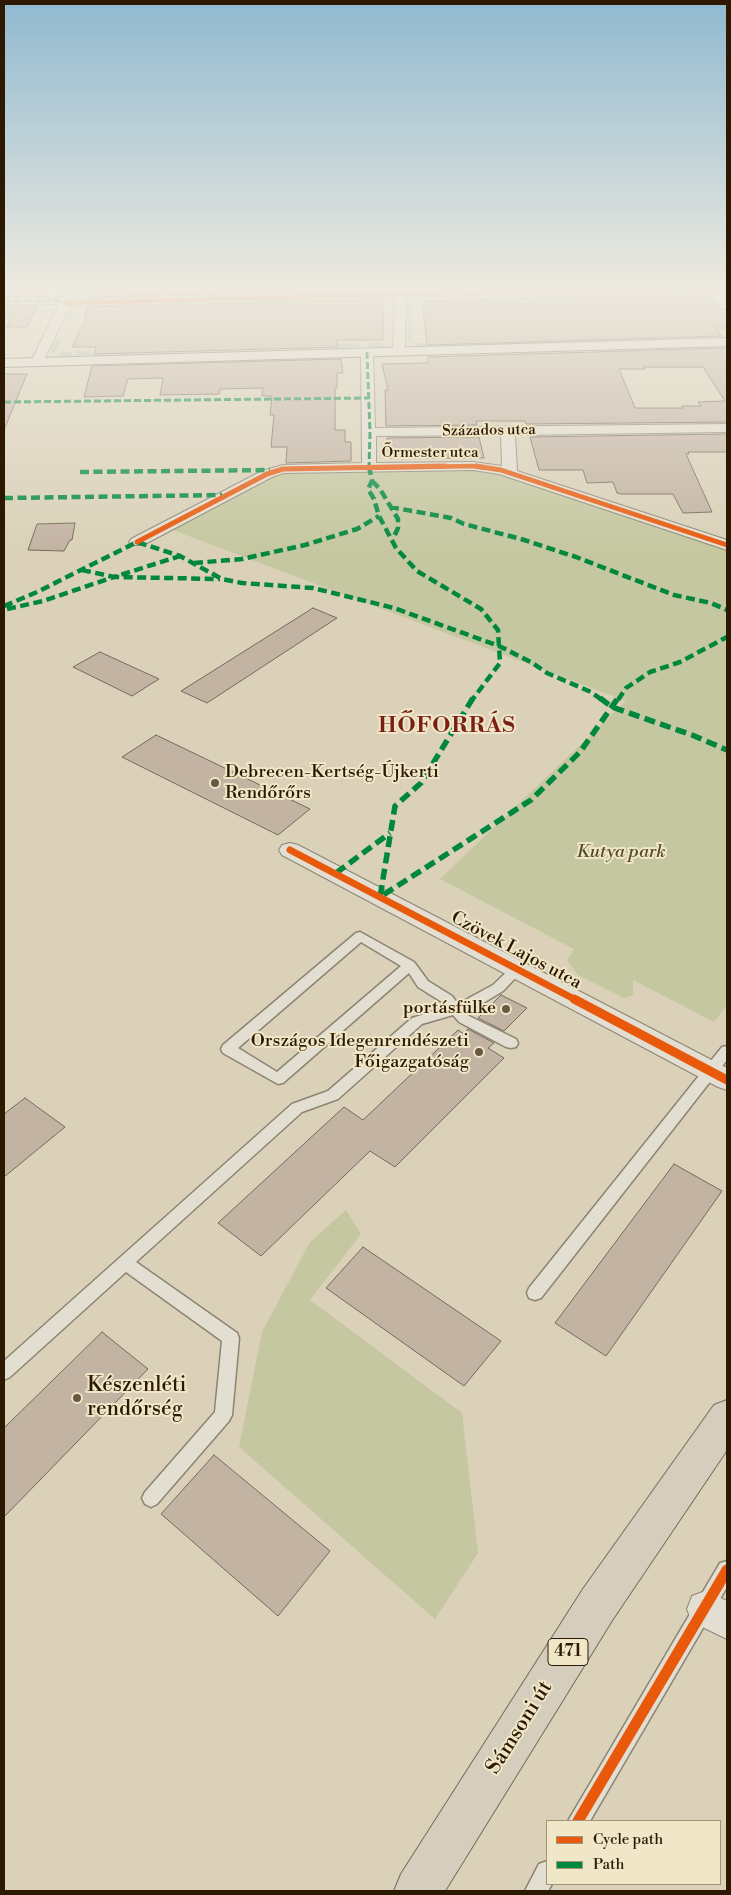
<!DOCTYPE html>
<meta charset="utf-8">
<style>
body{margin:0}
#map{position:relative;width:731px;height:1895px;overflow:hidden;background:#dad1b8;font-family:"Libre Bodoni",serif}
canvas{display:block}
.frame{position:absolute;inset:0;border:5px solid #2d1901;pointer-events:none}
.legend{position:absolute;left:546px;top:1820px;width:175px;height:65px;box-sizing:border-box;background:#f0e6c8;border:1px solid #a29478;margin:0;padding:6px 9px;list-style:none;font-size:15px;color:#2d1901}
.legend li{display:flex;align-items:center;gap:10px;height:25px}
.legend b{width:25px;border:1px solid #a29478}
</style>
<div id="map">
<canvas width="731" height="1895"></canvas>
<div class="frame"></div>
<ul class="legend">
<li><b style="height:6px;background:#e8590c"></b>Cycle path</li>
<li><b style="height:6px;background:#00873e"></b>Path</li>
</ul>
</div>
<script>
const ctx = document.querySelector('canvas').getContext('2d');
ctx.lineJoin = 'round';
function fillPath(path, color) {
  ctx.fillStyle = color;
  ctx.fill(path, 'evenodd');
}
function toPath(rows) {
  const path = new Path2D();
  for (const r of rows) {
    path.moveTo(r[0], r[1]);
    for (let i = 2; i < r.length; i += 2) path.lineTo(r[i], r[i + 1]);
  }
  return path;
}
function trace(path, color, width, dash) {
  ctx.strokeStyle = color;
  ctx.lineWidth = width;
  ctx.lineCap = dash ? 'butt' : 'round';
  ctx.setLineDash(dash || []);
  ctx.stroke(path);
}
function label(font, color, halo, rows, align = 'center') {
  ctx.font = font + ' "Libre Bodoni",serif';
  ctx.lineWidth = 4;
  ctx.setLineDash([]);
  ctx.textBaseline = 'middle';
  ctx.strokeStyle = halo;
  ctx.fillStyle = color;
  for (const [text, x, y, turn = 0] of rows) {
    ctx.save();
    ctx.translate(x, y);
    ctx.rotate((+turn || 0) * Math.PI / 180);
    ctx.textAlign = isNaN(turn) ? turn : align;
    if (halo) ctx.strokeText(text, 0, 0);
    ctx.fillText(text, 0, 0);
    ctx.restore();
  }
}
fillPath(toPath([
 [475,469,498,472,727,548,727,1005,714,1022,633,980,633,995,624,998,578,975,567,960,574,949,440,879,626,701,170,529,278,473],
 [346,1210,361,1234,310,1300,462,1413,478,1553,435,1619,239,1447,262,1332,310,1242]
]), '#c4c79f');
trace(toPath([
 [62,291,64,288],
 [78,298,81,292],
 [409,298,409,311],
 [409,314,410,324],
 [69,318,70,315],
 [410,327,410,340],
 [580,341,595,341],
 [604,341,609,341],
 [615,341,619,340],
 [535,342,542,342],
 [549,342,574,342],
 [509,343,529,343],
 [464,344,486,344],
 [491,344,501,343],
 [369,345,384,345],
 [418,345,457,344],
 [339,346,357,345],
 [53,351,58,341],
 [77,353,90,353],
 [61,354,70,354]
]), '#acc1ab', 4);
const building = toPath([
 [4,288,48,288,44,296,4,296,4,288],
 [100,288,347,288,347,290,90,297,92,289,100,288],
 [588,296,711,296,718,309,727,309,727,328,716,328,721,336,427,345,422,301,588,297,588,296],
 [346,301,383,303,383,340,337,340,338,347,94,354,96,347,72,347,84,322,88,307,346,301],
 [4,306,38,306,27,327,7,327,12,317,4,317,4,306],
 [727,348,727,422,526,424,525,421,476,421,477,425,386,426,385,390,388,390,382,364,428,363,428,357,727,348],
 [644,367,703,367,725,401,698,402,701,406,682,406,683,408,635,408,619,369,645,369,644,367],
 [341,359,343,373,337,373,337,388,335,388,335,430,345,430,345,442,351,442,351,461,286,463,287,447,271,447,274,415,270,415,272,396,262,396,263,388,220,389,219,394,160,395,163,378,128,379,123,396,84,397,92,366,341,359],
 [4,374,27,374,4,430,4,374],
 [727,434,727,452,688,452,689,454,686,454,712,512,683,513,673,494,621,494,617,493,613,482,587,483,583,470,539,470,530,437,727,434],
 [479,437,484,458,389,458,387,438,479,437],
 [75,523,72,540,70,540,64,551,28,550,37,524,75,523],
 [313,608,337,618,207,703,181,691,313,608],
 [100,652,159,679,132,696,73,667,100,652],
 [156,735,310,809,278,835,122,757,156,735],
 [501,995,527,1008,504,1031,478,1018,501,995],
 [468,1029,494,1043,488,1048,504,1058,395,1167,370,1151,261,1256,218,1223,344,1107,363,1120,458,1030,464,1034,468,1029],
 [25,1098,65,1127,4,1177,4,1114,25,1098],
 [674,1164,722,1191,606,1356,555,1323,674,1164],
 [363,1247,501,1341,464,1386,326,1288,363,1247],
 [102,1332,148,1369,4,1517,4,1428,102,1332],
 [214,1455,330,1551,278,1616,161,1514,214,1455]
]);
fillPath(building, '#c3b3a3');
trace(building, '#736b5b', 1);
const lane = toPath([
 [360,932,414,962,428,981,452,996,458,1004,493,985,514,965,522,965,524,968,522,971,503,991,475,1008,465,1011,469,1016,516,1039,518,1043,516,1047,511,1048,506,1047,459,1022,453,1015,422,1024,338,1099,302,1112,136,1262,237,1333,239,1338,232,1415,229,1421,157,1504,151,1507,145,1504,142,1498,145,1492,215,1412,222,1341,126,1272,10,1377,4,1380,4,1361,292,1104,328,1091,412,1018,447,1007,442,1002,418,987,409,973,283,1083,278,1084,223,1053,221,1049,223,1045,356,933,360,932],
 [361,942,401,966,277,1072,238,1048,361,942],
 [727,1046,727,1060,541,1298,535,1300,529,1298,527,1293,529,1288,722,1047,727,1046],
 [727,1561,727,1587,590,1821,568,1821,720,1563,727,1561],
 [547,1861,547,1884,552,1884,548,1891,525,1891,539,1864,547,1861]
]);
const street = toPath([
 [68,288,76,288,78,290,73,299,395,291,395,288,407,288,407,291,500,288,727,288,727,292,555,293,406,297,405,351,399,355,393,351,395,298,70,306,43,362,37,366,32,365,31,362,59,304,4,304,4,298,63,298,68,288],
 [367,348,373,352,375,428,727,424,727,432,515,435,517,471,727,540,727,550,499,474,473,470,284,473,272,477,143,545,131,545,129,542,131,539,262,471,283,465,362,463,361,352,367,348],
 [501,435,502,466,473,462,376,463,376,436,501,435],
 [290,843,298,845,727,1068,727,1090,718,1087,282,855,279,850,282,845,290,843],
 [705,1591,727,1601,727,1639,692,1622,687,1609,692,1596,705,1591]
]);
const secondary = toPath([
 [727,338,727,346,4,367,4,359,727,338]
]);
const primary = toPath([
 [727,1400,727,1450,613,1619,445,1891,394,1891,401,1874,583,1589,714,1405,727,1400]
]);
trace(lane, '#8c8473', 3);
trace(street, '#8c8473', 2);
trace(secondary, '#736b5b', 2);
trace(primary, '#736b5b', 2);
fillPath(lane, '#e2ded1');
fillPath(street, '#e2ded1');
fillPath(secondary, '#e2ded1');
fillPath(primary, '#d6cebc');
trace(toPath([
 [4,301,67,301],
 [367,352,370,432,369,468],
 [4,402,369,398]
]), '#00873e', 3, [7, 3]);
trace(toPath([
 [369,466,372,481,368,489,374,499,379,516,396,548,417,571,481,609,498,630,500,663,472,700],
 [80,472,270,470],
 [372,481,380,489,398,519,398,528,393,539],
 [4,498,222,495],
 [390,507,451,518,464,524,521,539,576,557,674,595,711,603,727,610],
 [194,563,242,559,305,545,357,529,379,516],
 [82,570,114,577,180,556],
 [4,606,37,592,137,542,180,556,222,579,242,583,313,588,394,608,499,646,531,662,547,673,591,692,602,700],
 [7,609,43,601,114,577,220,579],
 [618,700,626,688,650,672,680,662,727,637]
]), '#00873e', 4.5, [9, 4.5]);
trace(toPath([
 [473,698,421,783,395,806,380,897,531,800,580,752,618,698],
 [600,698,612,707,692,735,727,750],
 [336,873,390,833]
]), '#00873e', 5.5, [11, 5.5]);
trace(toPath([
 [66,303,555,290,727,289],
 [366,468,473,466,485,468]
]), '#e8590c', 4.5);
trace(toPath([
 [476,466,501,470,727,545],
 [137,542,267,474,283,469,445,466]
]), '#e8590c', 5);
trace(toPath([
 [290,850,576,1000]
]), '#e8590c', 7);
trace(toPath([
 [574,999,727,1080]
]), '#e8590c', 9);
trace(toPath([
 [578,1821,727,1570]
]), '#e8590c', 11);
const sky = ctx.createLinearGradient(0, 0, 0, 553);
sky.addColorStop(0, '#90b9d0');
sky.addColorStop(0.52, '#eeeadf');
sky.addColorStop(1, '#eeeadf00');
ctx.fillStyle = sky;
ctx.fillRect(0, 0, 731, 553);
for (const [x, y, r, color] of [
 [215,783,5,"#6a5941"],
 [506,1009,5,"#6a5941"],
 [479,1052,5,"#6a5941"],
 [77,1398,5,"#6a5941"]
]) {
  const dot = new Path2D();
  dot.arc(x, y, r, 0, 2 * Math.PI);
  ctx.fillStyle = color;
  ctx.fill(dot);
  trace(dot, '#f0e6c8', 2);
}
label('15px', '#2d1901', '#f0e6c8', [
 ["Százados utca",489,431,-1],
 ["Őrmester utca",430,453]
]);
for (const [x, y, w] of [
 [568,1652,40]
]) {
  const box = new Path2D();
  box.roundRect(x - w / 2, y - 13.5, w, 27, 4);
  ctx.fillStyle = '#f0e6c8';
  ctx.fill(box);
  trace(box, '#2d1901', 1);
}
label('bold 16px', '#2d1901', null, [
 ["471",568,1652]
]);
label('18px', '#2d1901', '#f0e6c8', [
 ["Debrecen-Kertség-Újkerti",225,773,"left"],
 ["Rendőrőrs",225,794,"left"],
 ["portásfülke",496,1009],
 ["Országos Idegenrendészeti",469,1042],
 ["Főigazgatóság",469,1063]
], 'right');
label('italic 18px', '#554b2a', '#f0e6c8', [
 ["Kutya park",621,853]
]);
label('18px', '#2d1901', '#f0e6c8', [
 ["Czövek Lajos utca",516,951,28]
]);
label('21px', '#2d1901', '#f0e6c8', [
 ["Készenléti",87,1386],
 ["rendőrség",87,1410]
], 'left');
label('21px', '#2d1901', '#f0e6c8', [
 ["Sámsoni út",520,1728,-58]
]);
ctx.letterSpacing = '1px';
label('bold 22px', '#7a1f14', '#f0e6c8', [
 ["HŐFORRÁS",447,727]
]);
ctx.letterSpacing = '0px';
</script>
